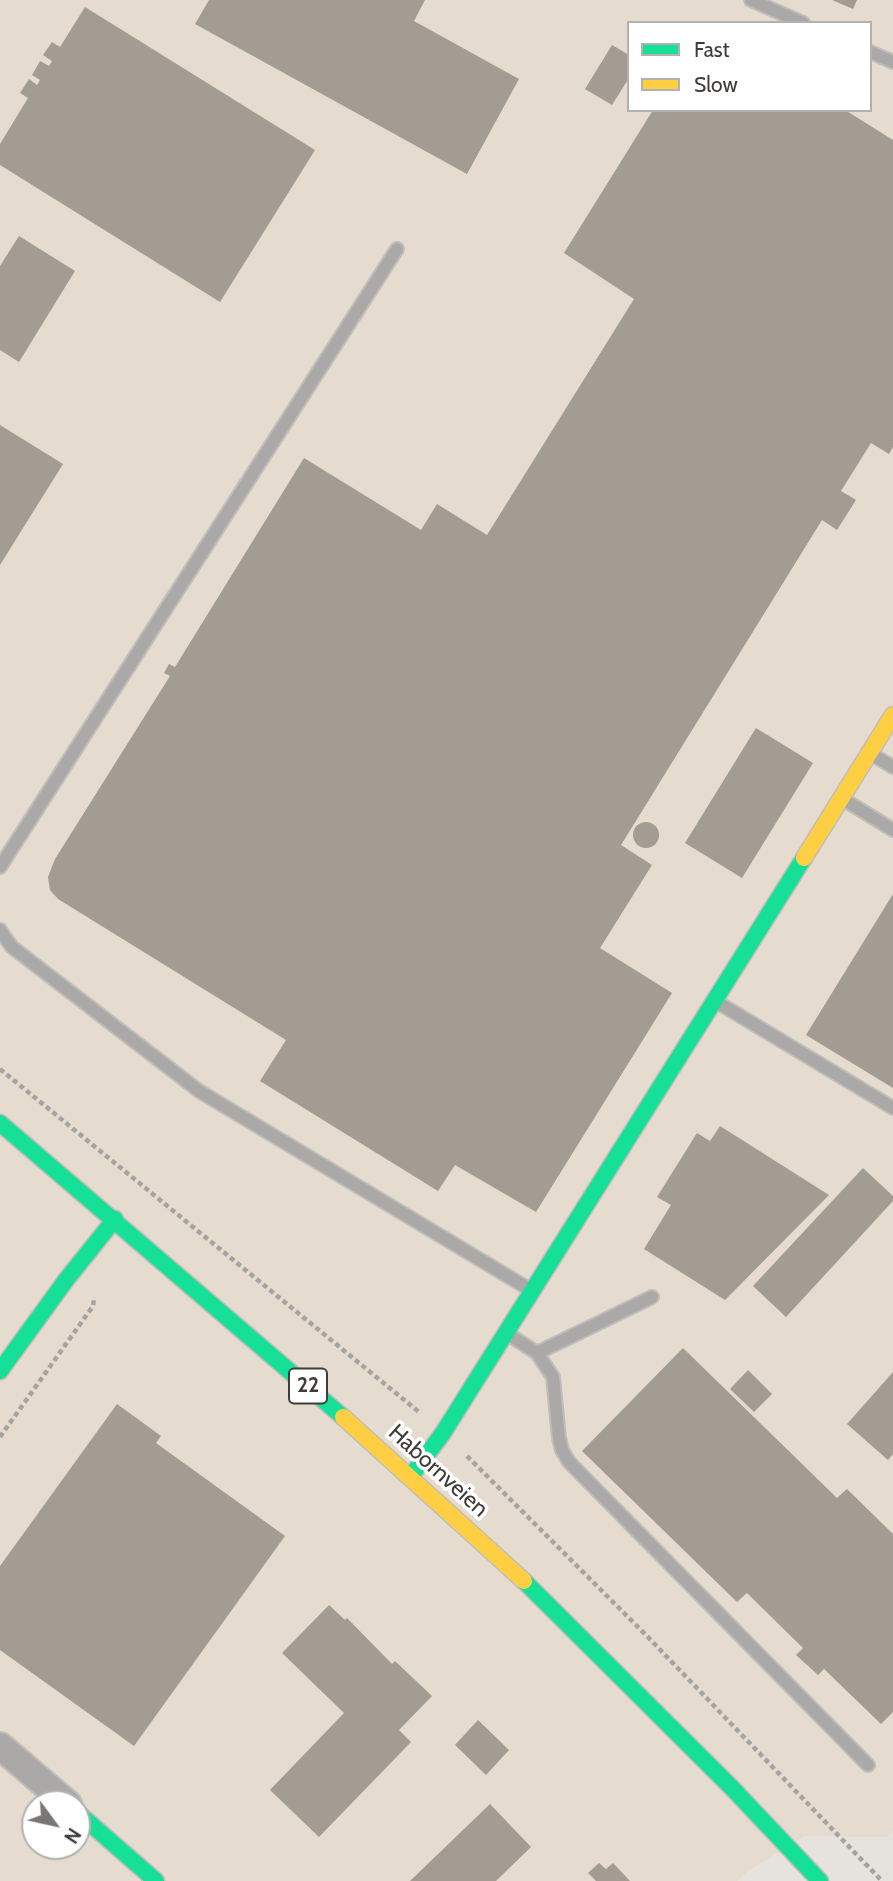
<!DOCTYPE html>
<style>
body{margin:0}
#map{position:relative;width:893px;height:1881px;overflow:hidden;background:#e6e2de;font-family:Cabin,sans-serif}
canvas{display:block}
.legend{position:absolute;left:627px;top:21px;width:245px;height:91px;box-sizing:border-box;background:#fff;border:2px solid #b2b1b0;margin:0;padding:9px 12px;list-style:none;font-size:21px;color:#3f3c39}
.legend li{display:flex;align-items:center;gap:14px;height:35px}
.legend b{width:35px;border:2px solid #b2b1b0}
.north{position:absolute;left:21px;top:1790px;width:70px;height:70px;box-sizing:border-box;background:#fff;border:2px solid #b2b1b0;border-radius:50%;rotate:123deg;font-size:19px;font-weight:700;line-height:28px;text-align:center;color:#3f3c39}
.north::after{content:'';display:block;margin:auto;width:24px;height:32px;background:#797673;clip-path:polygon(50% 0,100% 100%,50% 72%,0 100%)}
</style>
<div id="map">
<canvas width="893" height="1881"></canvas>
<ul class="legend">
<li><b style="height:9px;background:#16e098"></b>Fast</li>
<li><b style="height:9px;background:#ffcf43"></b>Slow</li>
</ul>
<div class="north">N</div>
</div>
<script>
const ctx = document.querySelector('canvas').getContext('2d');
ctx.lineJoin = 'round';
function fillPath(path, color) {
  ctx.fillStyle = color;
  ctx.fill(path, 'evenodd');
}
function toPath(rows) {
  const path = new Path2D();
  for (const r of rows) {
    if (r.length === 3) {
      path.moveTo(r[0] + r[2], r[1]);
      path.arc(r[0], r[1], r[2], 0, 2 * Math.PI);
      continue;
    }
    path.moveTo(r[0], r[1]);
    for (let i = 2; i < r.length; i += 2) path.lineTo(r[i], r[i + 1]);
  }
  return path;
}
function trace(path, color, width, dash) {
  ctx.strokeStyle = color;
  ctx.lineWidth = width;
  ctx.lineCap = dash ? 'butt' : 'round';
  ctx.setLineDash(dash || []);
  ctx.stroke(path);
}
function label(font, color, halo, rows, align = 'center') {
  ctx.font = font + ' Cabin,sans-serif';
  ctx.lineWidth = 7;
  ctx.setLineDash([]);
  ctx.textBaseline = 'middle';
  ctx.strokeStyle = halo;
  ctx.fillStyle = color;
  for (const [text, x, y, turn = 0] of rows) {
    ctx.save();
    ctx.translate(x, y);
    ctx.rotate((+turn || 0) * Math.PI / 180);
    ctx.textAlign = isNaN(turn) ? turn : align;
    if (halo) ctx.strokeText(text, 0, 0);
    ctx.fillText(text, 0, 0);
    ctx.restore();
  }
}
fillPath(toPath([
 [0,0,893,0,893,1830,887,1837,804,1836,748,1871,737,1881,0,1881],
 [629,23,870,23,870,110,629,110],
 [35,1804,77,1804,77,1846,35,1846]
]), '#e5dbcf');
fillPath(toPath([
 [209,0,425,0,414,21,519,79,467,174,195,24],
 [832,0,857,0,853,9],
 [85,7,315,150,220,302,0,165,0,144,28,98,20,93,29,79,37,85,40,80,32,75,40,61,49,66,52,61,43,55,52,42,60,47],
 [612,45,629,55,629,78,612,105,585,89],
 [653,110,845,110,893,140,893,447,889,454,871,443,841,491,856,500,837,530,822,520,621,845,652,865,600,948,672,993,536,1212,455,1165,438,1191,260,1081,286,1040,58,899,50,890,48,877,55,859,170,676,164,673,169,664,175,667,304,458,421,530,437,504,487,535,634,299,564,253],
 [19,236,75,271,19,362,0,350,0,266],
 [0,425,63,464,0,565],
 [756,728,813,763,742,878,685,843],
 [646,835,13],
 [893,894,893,1088,806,1035],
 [720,1126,829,1195,725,1300,644,1249,671,1205,657,1197,697,1133,710,1141],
 [863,1168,893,1196,893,1201,786,1317,753,1286],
 [683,1348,837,1498,847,1489,893,1534,893,1712,881,1724,824,1669,818,1675,796,1655,803,1648,747,1593,737,1602,582,1451],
 [748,1370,772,1394,754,1412,730,1389],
 [893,1372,893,1454,888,1460,847,1424],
 [117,1404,161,1436,156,1443,285,1536,134,1746,0,1650,0,1566],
 [329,1605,345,1620,347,1618,392,1664,395,1661,432,1696,399,1730,411,1742,319,1837,270,1790,344,1713,282,1653],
 [478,1720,509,1750,486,1775,455,1745],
 [490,1804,531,1847,496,1881,410,1881],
 [599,1863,606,1869,613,1863,630,1881,596,1881,588,1873]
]), '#a39c93');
const lane = toPath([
 [751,0,803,23],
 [870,52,893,62],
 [873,755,893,767],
 [843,799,893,830],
 [0,867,397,249],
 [0,930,12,947,199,1091,529,1289],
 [717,1002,893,1108],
 [508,1334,537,1353,553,1377,559,1438,562,1450,569,1462,868,1765],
 [537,1353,652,1297]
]);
const street = toPath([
 [0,1746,68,1804]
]);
const fast = toPath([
 [0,1123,343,1417],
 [0,1371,66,1280,115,1219],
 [411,1476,443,1433,804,858],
 [524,1581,733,1789,820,1881],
 [77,1812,156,1881]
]);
const slow = toPath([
 [804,858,893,715],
 [343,1417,524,1581]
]);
trace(lane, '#c0bdba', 16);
trace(street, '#c0bdba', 30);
trace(fast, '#c0bdba', 19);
trace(slow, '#c0bdba', 19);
trace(toPath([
 [0,1069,419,1412],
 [0,1437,93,1306,94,1299],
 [467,1456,646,1635,882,1881]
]), '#a5a4a2', 4.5, [5, 3.5]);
trace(lane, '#aba9a8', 12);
trace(street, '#aba9a8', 26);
trace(fast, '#16e098', 16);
trace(slow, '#ffcf43', 16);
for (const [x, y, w] of [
 [308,1386,38]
]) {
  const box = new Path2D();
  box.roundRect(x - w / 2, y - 17.5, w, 35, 5);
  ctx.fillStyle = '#fff';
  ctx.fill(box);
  trace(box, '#3f3c39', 2);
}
label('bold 21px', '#3f3c39', null, [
 ["22",308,1386]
]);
label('23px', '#3f3c39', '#fff', [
 ["Habornveien",438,1471,42]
]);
</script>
